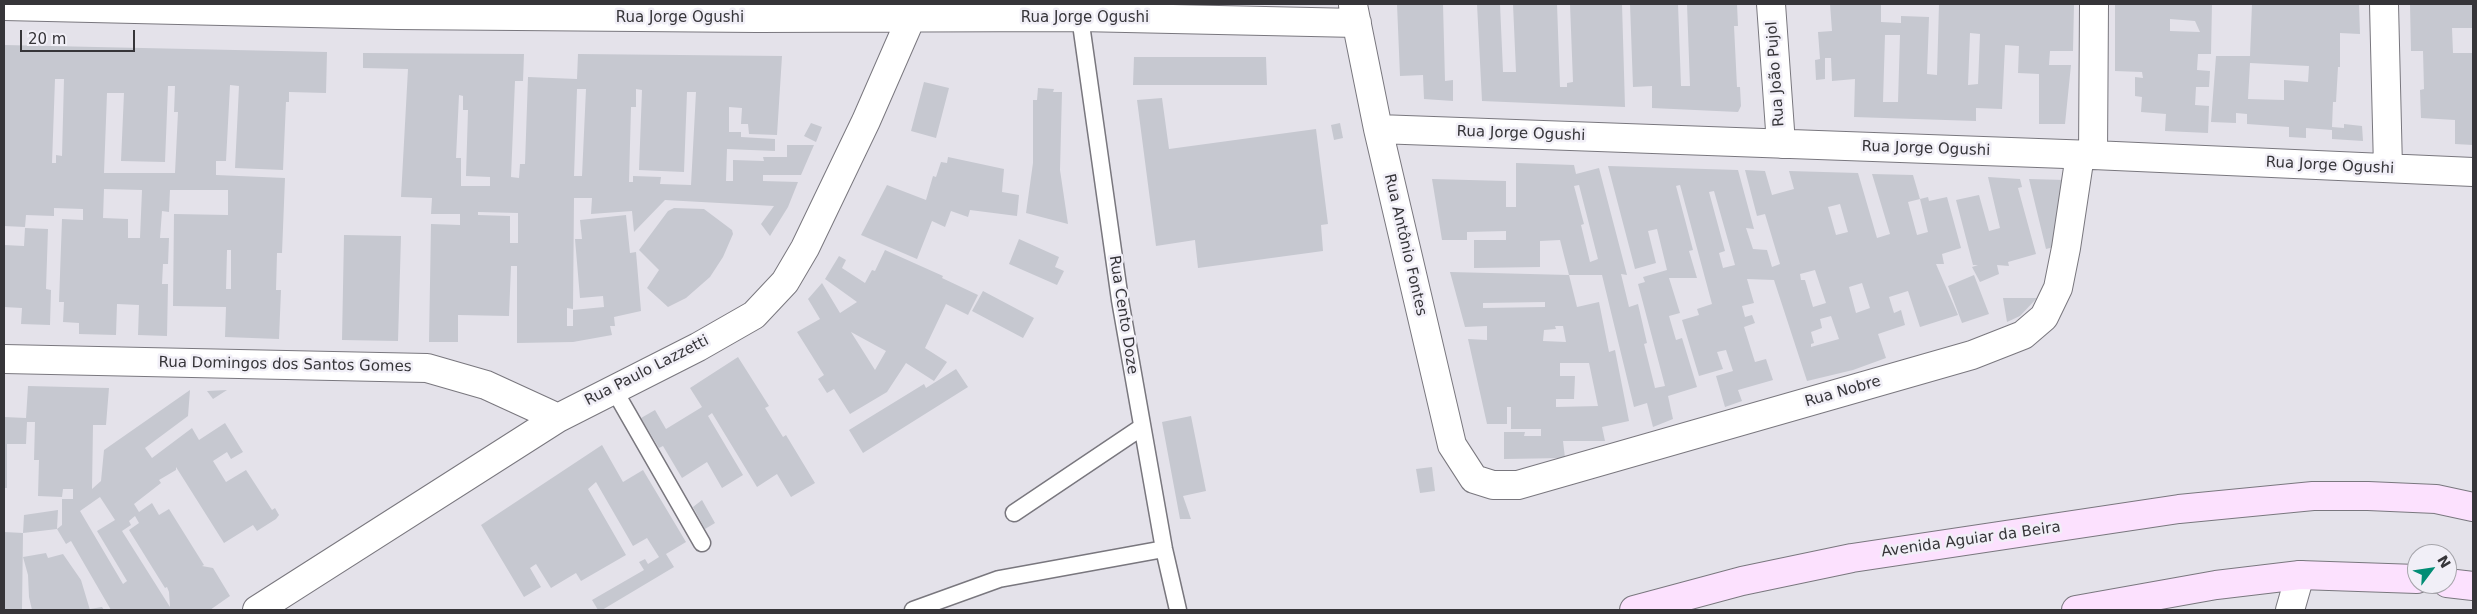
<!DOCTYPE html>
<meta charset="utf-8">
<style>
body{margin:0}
#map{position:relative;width:2477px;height:614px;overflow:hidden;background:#e4e2ea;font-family:"DejaVu Sans",sans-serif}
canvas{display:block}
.frame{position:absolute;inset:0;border:5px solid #363539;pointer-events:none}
.north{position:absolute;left:2407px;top:544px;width:50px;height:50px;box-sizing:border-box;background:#f1eff7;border:1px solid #a6a5ab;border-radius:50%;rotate:59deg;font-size:14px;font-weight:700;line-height:20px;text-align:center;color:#363539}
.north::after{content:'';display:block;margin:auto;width:18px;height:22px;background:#028d75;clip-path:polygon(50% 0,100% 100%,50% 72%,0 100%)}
.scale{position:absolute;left:20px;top:30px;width:115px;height:22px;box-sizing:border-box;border:2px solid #363539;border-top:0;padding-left:6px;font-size:15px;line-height:18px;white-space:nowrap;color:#363539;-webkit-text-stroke:4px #f1eff7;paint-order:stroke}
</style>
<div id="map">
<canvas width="2477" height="614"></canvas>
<div class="frame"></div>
<div class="north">N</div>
<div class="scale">20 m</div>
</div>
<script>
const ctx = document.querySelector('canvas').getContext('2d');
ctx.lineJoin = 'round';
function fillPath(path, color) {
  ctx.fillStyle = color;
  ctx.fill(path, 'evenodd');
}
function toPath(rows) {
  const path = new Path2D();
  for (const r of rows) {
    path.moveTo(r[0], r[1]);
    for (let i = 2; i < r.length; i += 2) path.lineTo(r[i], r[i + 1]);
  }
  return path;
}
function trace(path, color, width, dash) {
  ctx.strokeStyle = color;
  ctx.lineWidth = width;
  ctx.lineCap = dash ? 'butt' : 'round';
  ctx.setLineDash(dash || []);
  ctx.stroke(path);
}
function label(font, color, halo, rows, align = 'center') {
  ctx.font = font + ' "DejaVu Sans",sans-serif';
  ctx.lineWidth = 5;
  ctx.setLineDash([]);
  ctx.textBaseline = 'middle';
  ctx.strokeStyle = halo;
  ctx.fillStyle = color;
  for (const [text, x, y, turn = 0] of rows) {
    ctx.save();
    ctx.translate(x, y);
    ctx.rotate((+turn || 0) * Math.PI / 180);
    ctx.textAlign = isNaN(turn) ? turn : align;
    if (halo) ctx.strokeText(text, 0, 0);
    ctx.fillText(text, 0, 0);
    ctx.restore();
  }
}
fillPath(toPath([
 [1397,4,1443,4,1445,81,1453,80,1453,101,1424,99,1423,75,1400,76],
 [1477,4,1500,4,1503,72,1516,72,1513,4,1557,4,1560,87,1567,87,1567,83,1573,82,1570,4,1622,4,1625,107,1482,101],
 [1630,4,1678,4,1681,86,1690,86,1687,4,1737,4,1738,26,1734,26,1737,87,1740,87,1741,106,1738,112,1652,108,1652,86,1633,87],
 [1830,4,1881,4,1881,22,1901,23,1901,16,1929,17,1927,74,1937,75,1939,4,2074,4,2073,51,2050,51,2049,65,2071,65,2065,124,2039,124,2039,74,2018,73,2019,46,2005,45,2002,109,1976,108,1976,121,1854,117,1855,79,1832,81,1831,58,1825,58,1825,79,1816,80,1815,60,1820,59,1818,32,1832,31],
 [1970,33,1980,34,1978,84,1968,85],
 [1885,35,1900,35,1898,102,1883,102],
 [2115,4,2212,4,2211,54,2198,54,2197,70,2210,71,2209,87,2196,87,2195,105,2209,106,2208,133,2165,131,2166,114,2141,112,2142,97,2135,96,2135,77,2143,78,2142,72,2115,71],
 [2170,19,2195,21,2200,32,2170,31],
 [2252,4,2359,4,2360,34,2340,33,2340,67,2338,67,2336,102,2333,102,2332,127,2344,128,2344,124,2362,126,2363,141,2332,139,2332,130,2306,128,2306,138,2289,137,2289,127,2247,124,2247,114,2236,113,2236,123,2211,122,2216,56,2250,56],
 [2250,63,2309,66,2308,82,2284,80,2284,100,2248,99],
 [2410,4,2473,4,2473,28,2452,28,2453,53,2473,53,2473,145,2455,144,2455,120,2421,118,2420,90,2424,89,2423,51,2411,51],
 [4,45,327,52,326,93,289,92,289,102,286,102,283,170,235,168,239,86,230,85,226,161,216,161,216,175,285,178,282,253,277,253,276,290,281,290,279,339,225,337,226,307,173,306,174,214,228,215,228,190,170,190,169,212,162,211,160,238,169,238,168,264,163,264,162,284,168,284,167,336,138,335,139,305,117,304,116,335,79,334,79,323,63,322,64,302,59,302,62,219,83,220,83,209,54,208,54,216,26,215,25,227,4,226],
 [55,79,64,79,62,156,56,155,56,163,52,163],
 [168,86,175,86,174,112,178,112,175,173,104,173,107,93,124,93,121,161,165,162],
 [104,189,142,190,140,238,128,238,128,219,103,218],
 [227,250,231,250,231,289,226,289],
 [363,53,524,54,523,81,515,81,511,177,519,178,520,164,525,164,528,77,577,79,578,54,782,56,777,135,749,134,748,124,741,124,742,108,729,107,729,132,741,132,741,137,775,139,775,151,727,149,726,181,733,181,733,160,764,161,763,157,787,157,787,145,814,145,801,175,763,175,763,181,798,182,788,207,770,236,761,224,774,206,665,200,634,232,632,211,591,214,592,198,574,198,573,309,567,308,567,326,573,326,573,310,604,307,603,296,580,298,575,239,582,239,580,220,626,215,630,253,636,252,641,311,614,317,615,326,610,326,612,335,573,342,517,343,517,266,511,266,509,316,458,315,458,342,429,342,431,224,460,225,460,214,431,214,432,198,401,197,408,69,363,68],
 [577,89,586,89,582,176,574,176],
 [636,89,642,90,639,170,684,172,687,92,696,92,691,185,660,184,661,177,633,176,633,182,629,182,631,107,636,107],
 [459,95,463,96,463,110,468,110,466,176,490,177,490,186,461,186,461,158,456,158],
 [478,212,518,213,518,243,510,243,510,216,478,215],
 [1134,57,1266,57,1267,85,1133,85],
 [924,82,949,88,936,138,911,131],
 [1038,88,1054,89,1053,92,1062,92,1060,170,1068,224,1026,213,1033,163,1033,100,1037,100],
 [1162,98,1169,149,1316,129,1328,224,1321,225,1323,251,1198,268,1195,240,1156,246,1137,100],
 [811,123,822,127,816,142,804,136],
 [1340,123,1343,138,1334,140,1331,125],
 [948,157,1004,169,1002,192,1019,195,1017,216,970,210,968,217,951,211,945,227,932,221,917,259,861,235,887,185,926,200,933,176,936,177,941,162,947,163],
 [1516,163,1574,165,1576,174,1599,168,1627,275,1621,274,1629,307,1638,304,1647,343,1644,344,1655,388,1665,386,1638,284,1645,282,1643,277,1667,270,1657,229,1648,231,1656,263,1635,269,1608,166,1738,170,1754,229,1746,228,1753,249,1767,250,1772,267,1780,264,1765,214,1757,216,1745,170,1765,171,1772,195,1794,189,1789,171,1858,173,1877,238,1890,234,1872,174,1913,175,1920,199,1908,202,1917,235,1928,232,1920,199,1928,197,1929,201,1947,197,1961,248,1942,254,1944,264,1936,264,1958,315,1920,327,1908,291,1889,297,1894,313,1901,310,1905,325,1878,334,1886,358,1853,370,1807,381,1774,280,1747,279,1754,303,1742,306,1745,317,1752,315,1755,323,1744,327,1755,362,1766,359,1773,380,1738,390,1742,401,1725,407,1716,376,1733,371,1726,350,1717,352,1723,369,1699,376,1682,320,1699,315,1697,309,1712,304,1680,185,1676,186,1693,250,1689,251,1697,278,1669,278,1680,313,1669,316,1676,340,1682,338,1697,387,1668,396,1673,419,1653,427,1647,403,1634,407,1602,275,1569,275,1560,240,1540,241,1540,267,1474,268,1474,240,1506,240,1506,231,1467,232,1467,240,1442,240,1432,179,1506,181,1506,207,1516,207],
 [1579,185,1598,259,1590,262,1581,225,1584,224,1574,186],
 [1714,191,1735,265,1723,268,1719,253,1725,251,1709,192],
 [1840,204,1848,232,1836,235,1828,207],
 [1815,270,1826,303,1813,307,1805,280,1801,280,1800,274],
 [1862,283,1870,308,1856,313,1849,287],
 [1831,316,1839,339,1811,347,1811,344,1814,343,1811,332,1822,328,1820,319],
 [1988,177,2020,179,2022,187,2018,188,2036,254,2008,262,2009,266,1997,265,1999,274,1980,282,1972,267,1978,265,1973,265,1956,200,1979,195,1989,231,2000,228],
 [2029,179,2065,180,2058,246,2046,249],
 [674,208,704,209,732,230,733,234,723,257,710,277,686,298,668,307,647,288,659,270,639,250,668,211],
 [25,228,48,229,46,289,51,290,50,325,21,324,22,308,4,307,4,245,24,246],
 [344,235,401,236,398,341,342,340],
 [1019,239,1059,257,1055,267,1064,271,1057,285,1009,264],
 [885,250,943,276,942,278,978,295,968,315,946,304,925,348,947,362,934,381,906,363,887,392,850,414,834,389,827,393,818,379,824,375,797,332,820,319,808,299,822,283,840,313,857,302,825,279,839,256,846,260,842,268,865,283,872,270,875,271],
 [851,332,886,351,875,370],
 [1450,272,1569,275,1577,307,1599,302,1609,352,1615,350,1629,421,1602,427,1605,441,1563,441,1565,458,1504,459,1504,432,1525,432,1524,436,1541,436,1541,429,1511,429,1511,407,1507,407,1507,424,1487,424,1468,339,1487,340,1487,326,1465,327],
 [1545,302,1545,307,1483,308,1483,303],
 [1555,326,1563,326,1566,342,1543,341,1544,330,1556,329],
 [1560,363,1589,363,1598,406,1556,407,1556,399,1574,399,1575,376,1560,376],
 [1974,275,1989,314,1962,323,1948,286],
 [983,291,1034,318,1023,338,972,311],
 [2003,298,2037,298,2020,316,2007,322],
 [738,357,769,406,765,408,783,437,786,435,815,483,791,497,777,474,757,487,712,413,708,416,743,475,722,488,707,462,682,478,663,446,659,448,641,418,655,410,666,429,702,407,690,388],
 [956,369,968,387,863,453,849,430,924,384,926,388],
 [28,386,109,388,106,425,93,425,92,489,101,481,104,450,190,390,188,416,145,448,152,458,192,428,199,440,225,423,243,452,231,459,227,452,213,461,226,482,246,470,272,510,275,508,279,515,276,519,257,531,253,525,224,543,176,467,176,470,159,480,161,483,134,504,139,512,152,503,159,515,169,509,204,565,202,566,213,568,230,596,210,610,111,610,71,541,66,544,57,529,62,525,62,499,73,499,73,489,63,489,62,497,38,496,39,460,34,460,35,422,27,422,26,444,7,444,7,488,4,488,4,417,26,418],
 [100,497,115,520,97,531,127,581,123,584,80,511],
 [135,516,139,523,129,530,165,588,167,587,169,592,170,607,122,531,131,525,129,521],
 [227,390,213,399,207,391],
 [1191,416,1206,491,1183,496,1191,519,1180,519,1162,422],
 [602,445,623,482,643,470,686,542,666,554,674,567,602,610,598,610,592,600,644,570,639,562,645,559,648,564,659,557,647,538,633,546,596,482,588,489,626,555,581,581,576,573,551,588,536,564,530,568,541,587,524,597,481,525],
 [1432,467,1435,491,1420,493,1416,469],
 [702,500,715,523,705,529,693,507],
 [58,510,57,529,23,533,24,515],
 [4,532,23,533,22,609,4,609],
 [46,553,48,558,63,554,81,580,90,610,32,610,29,597,28,575,23,557],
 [102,607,104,610,90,610,90,609]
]), '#c6c8d0');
const lane = toPath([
 [1080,17,1120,300,1164,549,1178,610],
 [613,388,702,543],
 [1014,513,1142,427],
 [913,610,999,579,1164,549]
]);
const street = toPath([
 [1771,4,1781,144],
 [2384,4,2388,168],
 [1353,5,1378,129,1452,445,1474,479,1493,485,1518,485,1972,355,2023,335,2044,317,2058,288,2066,248,2080,155],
 [4,6,397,15,757,18,1080,17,1357,23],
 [1378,129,2093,155,2473,172],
 [2093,155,2094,4],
 [4,359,427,368,486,385,558,418],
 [257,610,558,418,698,347,754,315,785,282,805,248,866,121,911,18],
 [2290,610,2300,575]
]);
const secondary = toPath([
 [2447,583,2473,586],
 [1634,610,1742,581,1852,558,2179,509,2313,496,2368,496,2436,499,2473,507],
 [2076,610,2216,585,2300,575,2417,579]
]);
trace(lane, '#79777e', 19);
trace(street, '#79777e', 30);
trace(secondary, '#79777e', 30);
trace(lane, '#fff', 16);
trace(street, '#fff', 28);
trace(secondary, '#fce1fe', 28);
label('15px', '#363539', '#f1eff7', [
 ["Rua Jorge Ogushi",680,18],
 ["Rua Jorge Ogushi",1085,18],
 ["Rua João Pujol",1776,74,-94],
 ["Rua Jorge Ogushi",1521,134,2],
 ["Rua Jorge Ogushi",1926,149,2],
 ["Rua Jorge Ogushi",2330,166,3],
 ["Rua Antônio Fontes",1405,245,77],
 ["Rua Cento Doze",1123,315,81],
 ["Rua Domingos dos Santos Gomes",285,365,1],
 ["Rua Paulo Lazzetti",647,371,-27],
 ["Rua Nobre",1843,392,-16],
 ["Avenida Aguiar da Beira",1971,540,-8]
]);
</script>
